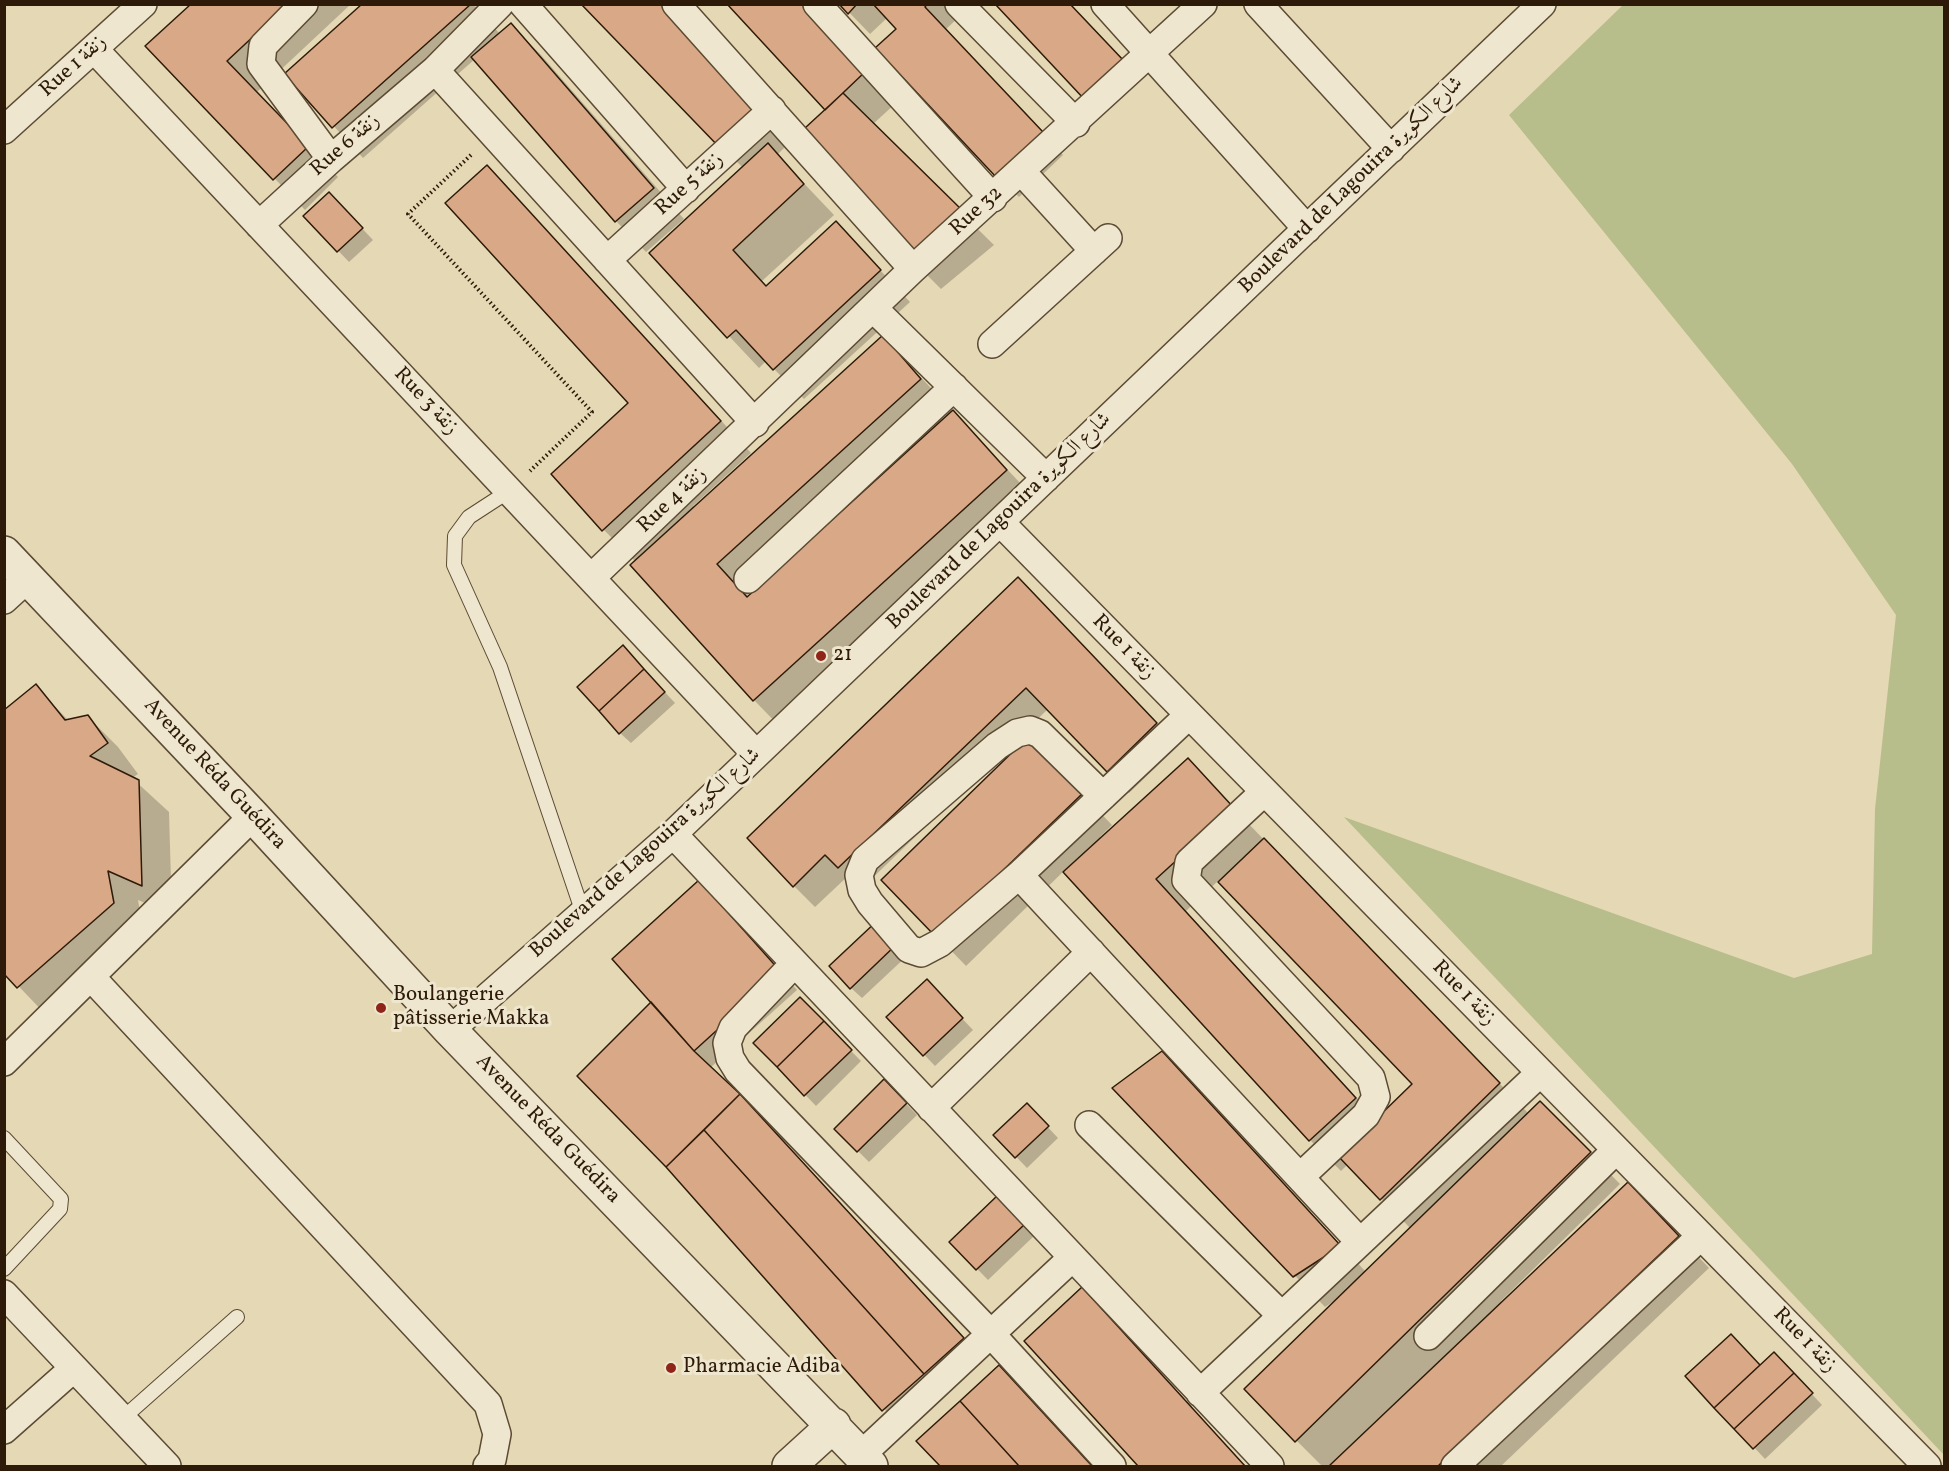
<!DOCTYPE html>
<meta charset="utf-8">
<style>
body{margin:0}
#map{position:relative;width:1949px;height:1471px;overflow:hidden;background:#e5d8b4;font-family:Vollkorn,serif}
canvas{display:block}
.frame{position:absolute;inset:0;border:6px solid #2d1a09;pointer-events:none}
</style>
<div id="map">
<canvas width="1949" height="1471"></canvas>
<div class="frame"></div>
</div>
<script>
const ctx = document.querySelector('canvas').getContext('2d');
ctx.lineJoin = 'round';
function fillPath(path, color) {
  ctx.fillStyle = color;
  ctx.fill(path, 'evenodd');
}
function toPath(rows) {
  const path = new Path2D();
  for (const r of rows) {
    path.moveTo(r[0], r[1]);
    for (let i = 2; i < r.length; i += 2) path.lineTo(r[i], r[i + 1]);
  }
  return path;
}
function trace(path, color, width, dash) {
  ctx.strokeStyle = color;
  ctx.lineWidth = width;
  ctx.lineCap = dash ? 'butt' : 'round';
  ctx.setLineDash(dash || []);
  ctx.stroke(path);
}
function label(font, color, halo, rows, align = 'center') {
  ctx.font = font + ' Vollkorn,Amiri,serif';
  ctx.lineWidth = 6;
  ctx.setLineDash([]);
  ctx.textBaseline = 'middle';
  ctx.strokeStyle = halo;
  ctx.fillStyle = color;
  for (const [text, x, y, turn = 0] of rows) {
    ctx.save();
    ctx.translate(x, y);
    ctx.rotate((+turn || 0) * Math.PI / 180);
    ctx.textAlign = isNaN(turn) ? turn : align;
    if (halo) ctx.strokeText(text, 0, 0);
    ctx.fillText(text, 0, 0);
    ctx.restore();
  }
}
fillPath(toPath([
 [1623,5,1944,5,1944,1455,1344,817,1794,978,1872,954,1875,809,1896,615,1792,464,1509,115]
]), '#b7be8b');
fillPath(toPath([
 [193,4,351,4,257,92,338,177,305,210,147,46],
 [364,4,473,4,500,34,511,25,541,55,684,219,646,252,616,221,475,59,363,158,286,74],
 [583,4,792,140,777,155,834,215,762,281,767,287,836,223,910,302,804,399,766,361,759,368,651,253,743,168],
 [804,4,896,103,872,125,994,245,941,289,910,258,828,110],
 [841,4,948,4,959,17,945,30,1063,155,1019,197,997,176,898,29,887,18,870,34],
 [1069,4,1140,80,1103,115,1087,99],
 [487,167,751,453,693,506,695,508,883,337,1037,501,784,731,754,700,636,562,604,530,631,403],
 [882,472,884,474,749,597,747,595],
 [340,205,373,240,349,262,305,216],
 [1040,601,1178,746,1129,793,1048,709,861,889,848,876,815,907,794,886],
 [633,658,675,703,631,743,620,733],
 [35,686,69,721,87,716,118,747,138,774,132,778,169,812,172,915,138,900,144,934,49,1018,4,971],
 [1187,760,1529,1114,1540,1103,1620,1184,1501,1301,1503,1303,1658,1214,1709,1268,1501,1466,1322,1466,1296,1440,1337,1299,1325,1307,1115,1088,1162,1053,1366,1272,1411,1229,1348,1164,1341,1171,1310,1140,1064,871,966,966,936,935,1059,770,1112,825,1100,837,1102,839],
 [1219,880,1414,1084,1377,1120,1186,911],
 [715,899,797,990,710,1068,761,1118,984,1360,905,1432,667,1166,579,1076,653,1002],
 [878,922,909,954,862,998,851,988],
 [937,992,973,1030,935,1066,888,1017],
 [800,999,861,1061,816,1106,755,1043],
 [884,1081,917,1115,869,1162,836,1129],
 [1027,1105,1058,1138,1027,1168,995,1135],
 [998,1197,1035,1235,988,1280,951,1242],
 [1082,1289,1104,1311,1245,1466,1140,1466,1026,1341],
 [1741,1347,1760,1367,1785,1365,1822,1405,1765,1459,1687,1376],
 [999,1367,1021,1389,1092,1466,942,1466,919,1441]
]), '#0003');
const building = toPath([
 [191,4,288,4,227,61,309,146,273,180,145,46,191,4],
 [362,4,471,4,332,128,284,74,362,4],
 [581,4,661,4,762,108,721,149,581,4],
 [727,4,804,4,866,71,825,110,727,4],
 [839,4,857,4,848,14,839,4],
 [873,4,927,4,925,7,1043,132,996,177,875,48,896,29,873,4],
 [995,4,1070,4,1125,62,1085,100,995,4],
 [511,23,654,188,615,222,471,57,511,23],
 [843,93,965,213,909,259,805,128,843,93],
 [768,143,804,184,733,250,766,286,836,221,881,270,773,370,736,330,727,338,649,253,768,143],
 [487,165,721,421,602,531,551,474,628,403,445,203,487,165],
 [329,192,363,228,337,252,303,216,329,192],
 [883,335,921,379,717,564,747,597,953,410,1007,470,753,701,630,565,883,335],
 [1018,577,1157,723,1107,772,1026,688,838,868,825,855,793,887,747,838,1018,577],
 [623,645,644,669,599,711,577,687,623,645],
 [644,669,665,692,619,734,599,711,644,669],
 [36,684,65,720,88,715,108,743,90,756,139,780,142,886,108,871,114,903,17,988,4,974,4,710,36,684],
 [1028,737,1082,794,935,936,881,880,1028,737],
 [1188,758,1234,808,1156,879,1356,1098,1309,1141,1063,872,1188,758],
 [1264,838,1500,1083,1380,1200,1338,1156,1412,1084,1218,882,1264,838],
 [699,880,781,972,694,1051,612,959,699,880],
 [878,920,899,942,850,989,829,966,878,920],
 [927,979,963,1018,923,1056,886,1017,927,979],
 [800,997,824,1021,777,1067,753,1043,800,997],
 [651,1002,694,1051,740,1094,666,1167,577,1076,651,1002],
 [824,1021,852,1050,804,1096,777,1067,824,1021],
 [1162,1051,1341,1246,1293,1277,1112,1088,1162,1051],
 [884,1079,907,1103,857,1152,834,1129,884,1079],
 [740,1094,964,1338,924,1374,704,1130,740,1094],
 [1540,1101,1591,1152,1295,1442,1244,1389,1540,1101],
 [1027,1103,1049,1126,1015,1158,993,1135,1027,1103],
 [704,1130,924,1374,882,1411,666,1167,704,1130],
 [1628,1182,1679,1236,1438,1466,1329,1466,1628,1182],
 [998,1195,1025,1224,976,1270,949,1242,998,1195],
 [1082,1287,1245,1466,1138,1466,1024,1341,1082,1287],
 [1731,1334,1760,1365,1714,1408,1685,1376,1731,1334],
 [1774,1352,1794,1373,1734,1429,1714,1408,1774,1352],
 [999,1365,1092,1466,1019,1466,960,1401,999,1365],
 [1794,1373,1813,1393,1753,1449,1734,1429,1794,1373],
 [960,1401,1019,1466,940,1466,916,1441,960,1401]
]);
fillPath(building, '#d9a886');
trace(building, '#2d1a09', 1.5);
const service = toPath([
 [509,491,469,517,455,536,454,565,500,667,583,913],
 [4,1138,61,1199,60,1209,4,1269],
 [122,1419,237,1317]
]);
const minor = toPath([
 [304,4,263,46,261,64,331,159],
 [523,4,686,189],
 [676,4,913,269],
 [817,4,993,198],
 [959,4,1076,123],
 [1105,4,1307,229],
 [1258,4,1391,149],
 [94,49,756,754],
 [435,70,755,423],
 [4,130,143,4],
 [1022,172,1094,251],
 [259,225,331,159,435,70,500,4],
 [607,260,772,110],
 [873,308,1046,478],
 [992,344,1108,238],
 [1000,522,1927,1466],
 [591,578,913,269,1203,4],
 [748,579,954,387],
 [4,600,27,579],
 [1189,715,1019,875,1360,1242],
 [1264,792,1189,862,1186,880,1371,1078,1376,1097,1366,1115,1300,1177],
 [673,834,1270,1466],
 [1019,875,940,943,921,953,909,949,870,903,862,890,859,875,865,860,997,746,1017,733,1030,730,1040,734,1103,796],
 [794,964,733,1028,727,1043,730,1058,738,1071,991,1334,1112,1466],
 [91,977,488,1404,497,1434,492,1460,487,1466],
 [450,1030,673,834,1542,4],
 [4,1062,253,816],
 [931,1108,1091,952],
 [1089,1125,1282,1316],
 [4,1294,167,1466],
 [1428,1336,1616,1150],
 [1200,1393,1540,1073],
 [4,1430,74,1368],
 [861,1455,1072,1258],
 [1455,1466,1701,1236]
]);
const tertiary = toPath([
 [4,553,253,816,450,1030,871,1466],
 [789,1466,834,1425]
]);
trace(service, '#5b4a34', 16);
trace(minor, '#5b4a34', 30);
trace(tertiary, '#5b4a34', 36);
trace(toPath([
 [471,155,408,214,592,412,530,471]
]), '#2d1a09', 4, [1.5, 3]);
trace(service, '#eee6ce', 14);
trace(minor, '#eee6ce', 27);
trace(tertiary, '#eee6ce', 33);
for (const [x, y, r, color] of [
 [821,656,6,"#8f2418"],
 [381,1008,6,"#8f2418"],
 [671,1368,6,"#8f2418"]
]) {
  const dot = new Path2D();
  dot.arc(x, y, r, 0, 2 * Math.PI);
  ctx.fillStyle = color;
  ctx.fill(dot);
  trace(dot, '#eee6ce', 2);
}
label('21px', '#2d1a09', '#eee6ce', [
 ["Rue 1 زنقة",74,67,-42],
 ["Rue 6 زنقة",346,146,-41],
 ["Rue 5 زنقة",690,185,-42],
 ["Boulevard de Lagouira شارع الكويرة",1352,186,-44],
 ["Rue 32",977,212,-42],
 ["Rue 3 زنقة",425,402,47],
 ["Rue 4 زنقة",673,501,-43],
 ["Boulevard de Lagouira شارع الكويرة",1000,522,-44],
 ["Rue 1 زنقة",1123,648,46],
 ["Avenue Réda Guédira",214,775,47],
 ["Boulevard de Lagouira شارع الكويرة",646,854,-42],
 ["Rue 1 زنقة",1463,994,46],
 ["Avenue Réda Guédira",547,1130,46],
 ["Rue 1 زنقة",1804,1341,46]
]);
label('21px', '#2d1a09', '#eee6ce', [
 ["21",833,656],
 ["Boulangerie",393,996],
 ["pâtisserie Makka",393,1020],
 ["Pharmacie Adiba",683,1368]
], 'left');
</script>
